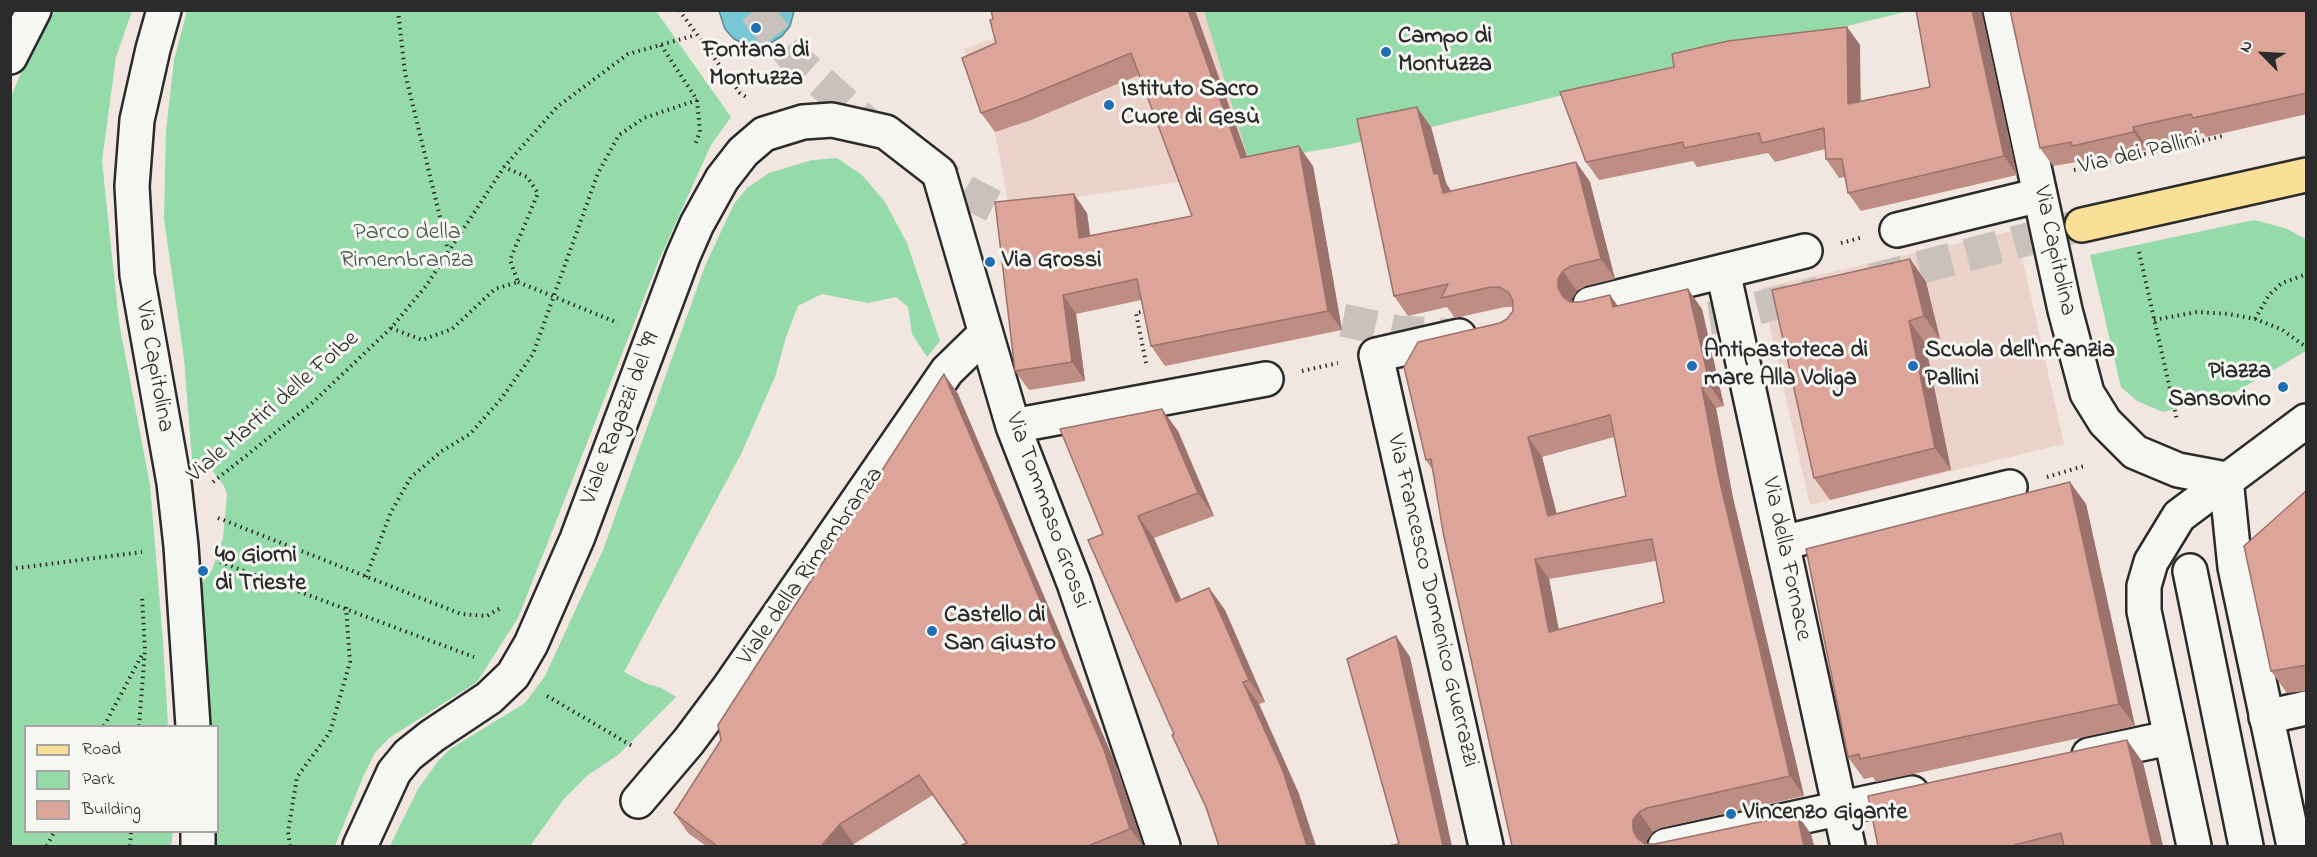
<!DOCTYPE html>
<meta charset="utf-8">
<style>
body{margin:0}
#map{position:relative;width:2317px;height:857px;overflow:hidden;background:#f1e6e0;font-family:"Indie Flower",sans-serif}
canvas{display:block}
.frame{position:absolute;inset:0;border:12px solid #2b2b2b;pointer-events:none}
.legend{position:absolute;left:24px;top:725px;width:195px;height:108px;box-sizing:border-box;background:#f6f6f2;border:2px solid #a5a5a2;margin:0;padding:8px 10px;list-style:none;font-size:18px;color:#2b2b2b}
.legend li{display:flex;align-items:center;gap:12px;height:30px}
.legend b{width:30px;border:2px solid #a5a5a2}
.north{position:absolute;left:2233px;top:24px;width:60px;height:60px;-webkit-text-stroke:4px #f6f6f2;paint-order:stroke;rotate:294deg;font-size:16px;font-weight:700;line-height:24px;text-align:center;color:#2b2b2b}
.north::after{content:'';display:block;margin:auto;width:21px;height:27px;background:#2b2b2b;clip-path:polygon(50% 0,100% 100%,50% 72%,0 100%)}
</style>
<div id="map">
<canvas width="2317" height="857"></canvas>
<div class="frame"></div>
<ul class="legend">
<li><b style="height:8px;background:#fadf96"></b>Road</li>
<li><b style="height:16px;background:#95dba9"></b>Park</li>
<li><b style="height:16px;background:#dda49a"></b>Building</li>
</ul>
<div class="north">N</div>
</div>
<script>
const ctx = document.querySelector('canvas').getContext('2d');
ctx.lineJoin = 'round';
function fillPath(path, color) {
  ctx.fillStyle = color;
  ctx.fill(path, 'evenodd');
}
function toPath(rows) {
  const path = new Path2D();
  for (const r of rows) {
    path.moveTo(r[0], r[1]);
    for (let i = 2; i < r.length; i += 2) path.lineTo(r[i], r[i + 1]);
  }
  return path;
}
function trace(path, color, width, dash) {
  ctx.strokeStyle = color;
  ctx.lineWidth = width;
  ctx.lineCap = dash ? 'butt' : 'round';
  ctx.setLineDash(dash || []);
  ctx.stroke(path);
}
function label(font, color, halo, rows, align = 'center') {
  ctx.font = font + ' "Indie Flower",sans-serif';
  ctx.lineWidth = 6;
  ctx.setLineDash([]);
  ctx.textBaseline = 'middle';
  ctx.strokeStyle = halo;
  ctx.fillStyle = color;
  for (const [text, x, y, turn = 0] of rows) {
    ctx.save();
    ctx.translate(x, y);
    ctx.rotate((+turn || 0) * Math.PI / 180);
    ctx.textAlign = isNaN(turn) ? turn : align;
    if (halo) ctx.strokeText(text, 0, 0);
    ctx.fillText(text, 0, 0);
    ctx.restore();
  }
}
fillPath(toPath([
 [1069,11,1206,11,1249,162,1185,181,1009,207,995,132,964,49],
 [2016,230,2064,444,1810,505,1761,288]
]), '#ebd2cb');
fillPath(toPath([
 [1913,10,1431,127,1337,147,1249,162,1204,11],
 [54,11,132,11,116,57,102,161,119,322,150,485,163,641,168,726,26,726,26,832,173,832,171,846,11,846,10,100,34,40],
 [187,11,656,11,731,117,711,145,659,260,518,618,477,682,389,738,375,753,363,777,335,846,217,846,218,726,212,726,202,583,212,570,223,538,227,494,224,486,207,463,192,459,184,359,164,219,166,131,174,60],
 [837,158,862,175,885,202,907,243,940,341,927,357,912,334,908,307,896,297,868,303,822,294,798,306,786,337,775,377,741,454,624,672,645,683,661,688,676,697,618,755,588,775,563,800,530,846,390,846,418,789,439,760,450,749,525,703,545,676,603,550,705,266,734,204,747,188,769,173,812,160],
 [2254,220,2285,228,2306,239,2306,351,2232,394,2163,412,2137,401,2121,387,2090,255]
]), '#95dba9');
const water = toPath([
 [719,11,794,10,794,11,790,26,782,36,771,43,759,46,745,44,734,39,725,29,719,11]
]);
fillPath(water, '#78c7d5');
trace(water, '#598991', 1.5);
trace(toPath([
 [755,10,794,58,880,135],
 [923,164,972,195,1035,227],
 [1872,280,2082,225],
 [1295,310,1398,332,1448,335],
 [1661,325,1725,316,1819,293]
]), '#c9c1bc', 33, [33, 16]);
const pedestrian = toPath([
 [2190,571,2246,846]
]);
const minor = toPath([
 [164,10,153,49,137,120,132,186,137,275,174,483,181,546,193,726],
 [2000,10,2065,310,2087,393,2105,422,2135,452,2178,470,2226,479],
 [10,57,34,10],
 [1897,230,2040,195],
 [1723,271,1848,846],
 [1590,304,1805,251],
 [1459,336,1376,355,1486,846],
 [1013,426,1266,379],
 [1782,543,2010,487],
 [2266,717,2306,708],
 [2089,755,2169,738],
 [638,801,689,741,730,686,947,371,986,333],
 [198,832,198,846],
 [360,846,394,772,408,755,432,736,489,698,513,675,531,644,577,539,683,256,697,224,722,179,743,152,764,134,803,122,832,120,886,132,939,173,1013,426,1074,583,1163,846],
 [1665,846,1912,793]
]);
const secondary = toPath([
 [2226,479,2235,567,2294,846],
 [2194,846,2144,611,2144,586,2151,562,2179,516,2306,421]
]);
const primary = toPath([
 [2082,225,2306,175]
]);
trace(pedestrian, '#2b2b2b', 38);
trace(minor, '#2b2b2b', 38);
trace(secondary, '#2b2b2b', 38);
trace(primary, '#2b2b2b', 38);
trace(toPath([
 [398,10,405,73,448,250],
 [679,10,740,93,749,99],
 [661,45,697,100,700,132,694,147],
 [2074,170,2223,136],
 [1841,243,1860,238],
 [2139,252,2177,420],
 [518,282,618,323],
 [2255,319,2269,295,2282,283,2304,275],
 [2154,320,2197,312,2229,314,2255,319,2281,329,2306,347],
 [391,328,422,340,452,329,495,289,518,282,510,260,538,193,527,177,504,167],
 [1146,363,1136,313,1146,311],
 [1302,371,1338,363],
 [2047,477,2084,466],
 [213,482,310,405,391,328,426,286,504,167,557,107,628,54,696,35],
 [218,518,461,614,487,616,502,607],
 [220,562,474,657],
 [10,569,142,552],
 [366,577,391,512,411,477,442,451,470,434,501,399,533,354,598,173,619,135,644,118,697,100],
 [547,696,634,747],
 [104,726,143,653],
 [139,726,145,650,142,596],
 [47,846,54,832],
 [130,846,131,832],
 [290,846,288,832,297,777,330,732,350,662,346,607]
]), '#2b2b2b', 4, [1.5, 4.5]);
trace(pedestrian, '#f6f6f2', 33);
trace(minor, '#f6f6f2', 33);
trace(secondary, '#f6f6f2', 33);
trace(primary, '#fadf96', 33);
fillPath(toPath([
 [1195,10,1247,156,1313,166,1342,330,1165,366,1151,346,1141,300,1076,314,1085,381,1029,390,1015,371,1087,213,1090,235,1192,216,1139,75,1031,120,995,132,981,113,996,43],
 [2307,10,2307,114,2206,137,2203,133,2146,145,2146,150,2085,164,2083,161,2053,166,2040,148],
 [1982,14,2017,175,1861,211,1848,193,1845,177,1839,178,1826,159,1825,149,1775,162,1768,153,1697,167,1693,161,1599,180,1586,162,1674,67,1847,27,1860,45,1860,102,1930,87],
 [1431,127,1446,183,1451,191,1576,162,1590,182,1615,279,1586,286,1577,291,1572,299,1572,302,1580,302,1610,295,1617,305,1702,309,1724,406,1716,408,1733,498,1804,796,1661,828,1653,832,1647,840,1647,844,1655,844,1811,834,1814,846,1512,846,1432,469,1426,460,1500,323,1507,319,1513,311,1513,307,1505,307,1455,318,1447,307,1408,316,1394,296],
 [1614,437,1626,496,1557,514,1542,457],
 [1656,561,1664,602,1559,630,1549,579],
 [1910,259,1926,282,1940,339,1925,343,1951,470,1830,500,1814,478],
 [944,374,958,394,1118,770,1143,846,960,846,967,843,933,795,854,844,852,846,706,846,688,833,674,813,721,740],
 [1178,431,1214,516,1154,538,1181,600,1209,588,1225,610,1265,702,1259,704,1299,794,1206,807,1174,734,1103,534],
 [2307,490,2307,691,2287,693,2271,671],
 [2086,504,2135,726,1876,782,1873,777,1864,779,1848,757],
 [2127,740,2143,763,2163,846,1878,846]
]), '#be8d84');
fillPath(toPath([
 [1188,10,1195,10,1254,177,1241,158],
 [1972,10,1982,10,1982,14,2017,175,2004,156],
 [1847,27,1860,45,1861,123,1848,104],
 [1417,107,1431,127,1446,183,1452,193,1443,193,1434,174],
 [2133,127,2146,145,2146,150,2134,132],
 [1299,146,1313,166,1342,330,1328,311],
 [1576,162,1590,182,1615,279,1601,259],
 [1074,194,1087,213,1093,257,1079,238],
 [1910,259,1926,282,1940,339,1924,316],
 [1563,271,1577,291,1572,299,1572,308,1563,297,1558,288,1558,279],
 [1688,289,1702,309,1724,406,1710,386],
 [1063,295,1076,314,1085,381,1072,362],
 [1610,295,1624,315,1613,307],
 [1909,321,1925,343,1951,470,1935,448],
 [944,374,958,394,1118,770,1143,846,1130,829],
 [1702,388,1716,408,1733,498,1804,796,1790,776,1719,478],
 [1162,409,1178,431,1214,516,1198,493],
 [1528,437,1542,457,1562,536,1548,516],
 [2070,482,2086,504,2135,726,2119,704],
 [1138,516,1154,538,1192,624,1176,602],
 [1535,559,1549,579,1563,652,1549,632],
 [1209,588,1225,610,1265,702,1249,680],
 [1396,636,1410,657,1452,846,1443,846],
 [1243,682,1259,704,1299,794,1316,846,1307,846],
 [2127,740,2143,763,2163,846,2152,846],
 [1639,812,1653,832,1647,840,1647,846,1637,838,1633,830,1633,820],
 [1797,814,1811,834,1814,846,1804,846],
 [840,824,854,844,852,846,821,846]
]), '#9b736c');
const building = toPath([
 [991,10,1188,10,1241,158,1299,146,1328,311,1151,346,1137,279,1063,295,1072,362,1015,371,995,202,1074,194,1079,238,1192,216,1131,53,1018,100,981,113,962,58,996,43,990,20,993,19,991,10],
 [1916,10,1972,10,2004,156,1848,193,1842,159,1826,159,1824,128,1762,143,1759,133,1684,148,1683,142,1586,162,1560,92,1674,67,1672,54,1728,41,1847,27,1848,104,1930,87,1916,10],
 [2010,10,2307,10,2307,93,2193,118,2191,114,2133,127,2134,132,2072,146,2071,142,2040,148,2010,10],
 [1417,107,1434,174,1438,173,1443,193,1576,162,1601,259,1571,266,1563,271,1558,279,1558,288,1563,297,1570,302,1580,302,1610,295,1613,307,1688,289,1710,386,1702,388,1719,478,1790,776,1647,808,1639,812,1633,820,1633,830,1637,838,1645,844,1655,844,1797,814,1804,846,1512,846,1443,532,1431,459,1426,460,1404,367,1418,342,1500,323,1507,319,1513,311,1513,301,1509,293,1500,287,1491,287,1441,298,1448,284,1394,296,1357,119,1417,107],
 [1610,415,1626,496,1548,516,1528,437,1610,415],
 [1652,539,1664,602,1549,632,1535,559,1652,539],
 [1910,259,1924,316,1909,321,1935,448,1814,478,1772,290,1910,259],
 [944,374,1104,750,1130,829,1088,846,960,846,967,843,919,775,840,824,821,846,717,846,674,813,721,740,718,725,944,374],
 [1162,409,1198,493,1138,516,1176,602,1209,588,1249,680,1243,682,1283,771,1307,846,1219,846,1206,807,1172,735,1174,734,1088,540,1103,534,1060,429,1162,409],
 [2070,482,2119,704,1860,759,1859,754,1848,757,1806,549,2070,482],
 [2307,490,2307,665,2271,671,2244,546,2307,490],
 [1396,636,1443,846,1388,846,1399,844,1347,659,1396,636],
 [2127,740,2152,846,2064,846,2061,833,2011,846,1878,846,1868,796,2127,740]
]);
fillPath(building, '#dda49a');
trace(building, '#9b736c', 1.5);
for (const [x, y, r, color] of [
 [756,28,6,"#1f6fb2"],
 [1386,52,6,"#1f6fb2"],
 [1109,105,6,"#1f6fb2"],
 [990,262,6,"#1f6fb2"],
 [1692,366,6,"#1f6fb2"],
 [1913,366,6,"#1f6fb2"],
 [2283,387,6,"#1f6fb2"],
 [203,571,6,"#1f6fb2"],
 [932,631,6,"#1f6fb2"],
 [1731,814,6,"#1f6fb2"]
]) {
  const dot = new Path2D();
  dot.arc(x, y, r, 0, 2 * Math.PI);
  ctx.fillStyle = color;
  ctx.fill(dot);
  trace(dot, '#f6f6f2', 2);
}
label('bold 24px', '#2b2b2b', '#f6f6f2', [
 ["Campo di",1398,38],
 ["Montuzza",1398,66],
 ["Fontana di",756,52,"center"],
 ["Montuzza",756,80,"center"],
 ["Istituto Sacro",1121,91],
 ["Cuore di Gesù",1121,119],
 ["Via Grossi",1002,262],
 ["Antipastoteca di",1704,352],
 ["mare Alla Voliga",1704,380],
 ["Scuola dell'Infanzia",1925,352],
 ["Pallini",1925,380],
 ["Piazza",2271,373,"right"],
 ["Sansovino",2271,401,"right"],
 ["40 Giorni",215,557],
 ["di Trieste",215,585],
 ["Castello di",944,617],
 ["San Giusto",944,645],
 ["Vincenzo Gigante",1743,814]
], 'left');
label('24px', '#2b2b2b', '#f6f6f2', [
 ["Via dei Pallini",2140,155,-13],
 ["Via Capitolina",2053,251,78],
 ["Via Capitolina",153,367,80],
 ["Viale Martiri delle Foibe",274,408,-41],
 ["Viale Ragazzi del '99",622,419,-69],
 ["Via Tommaso Grossi",1046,511,70],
 ["Via della Fornace",1785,559,78],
 ["Viale della Rimembranza",812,567,-55],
 ["Via Francesco Domenico Guerrazzi",1431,601,77]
]);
label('24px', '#46574a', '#f6f6f2', [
 ["Parco della",407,234],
 ["Rimembranza",407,262]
]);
</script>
